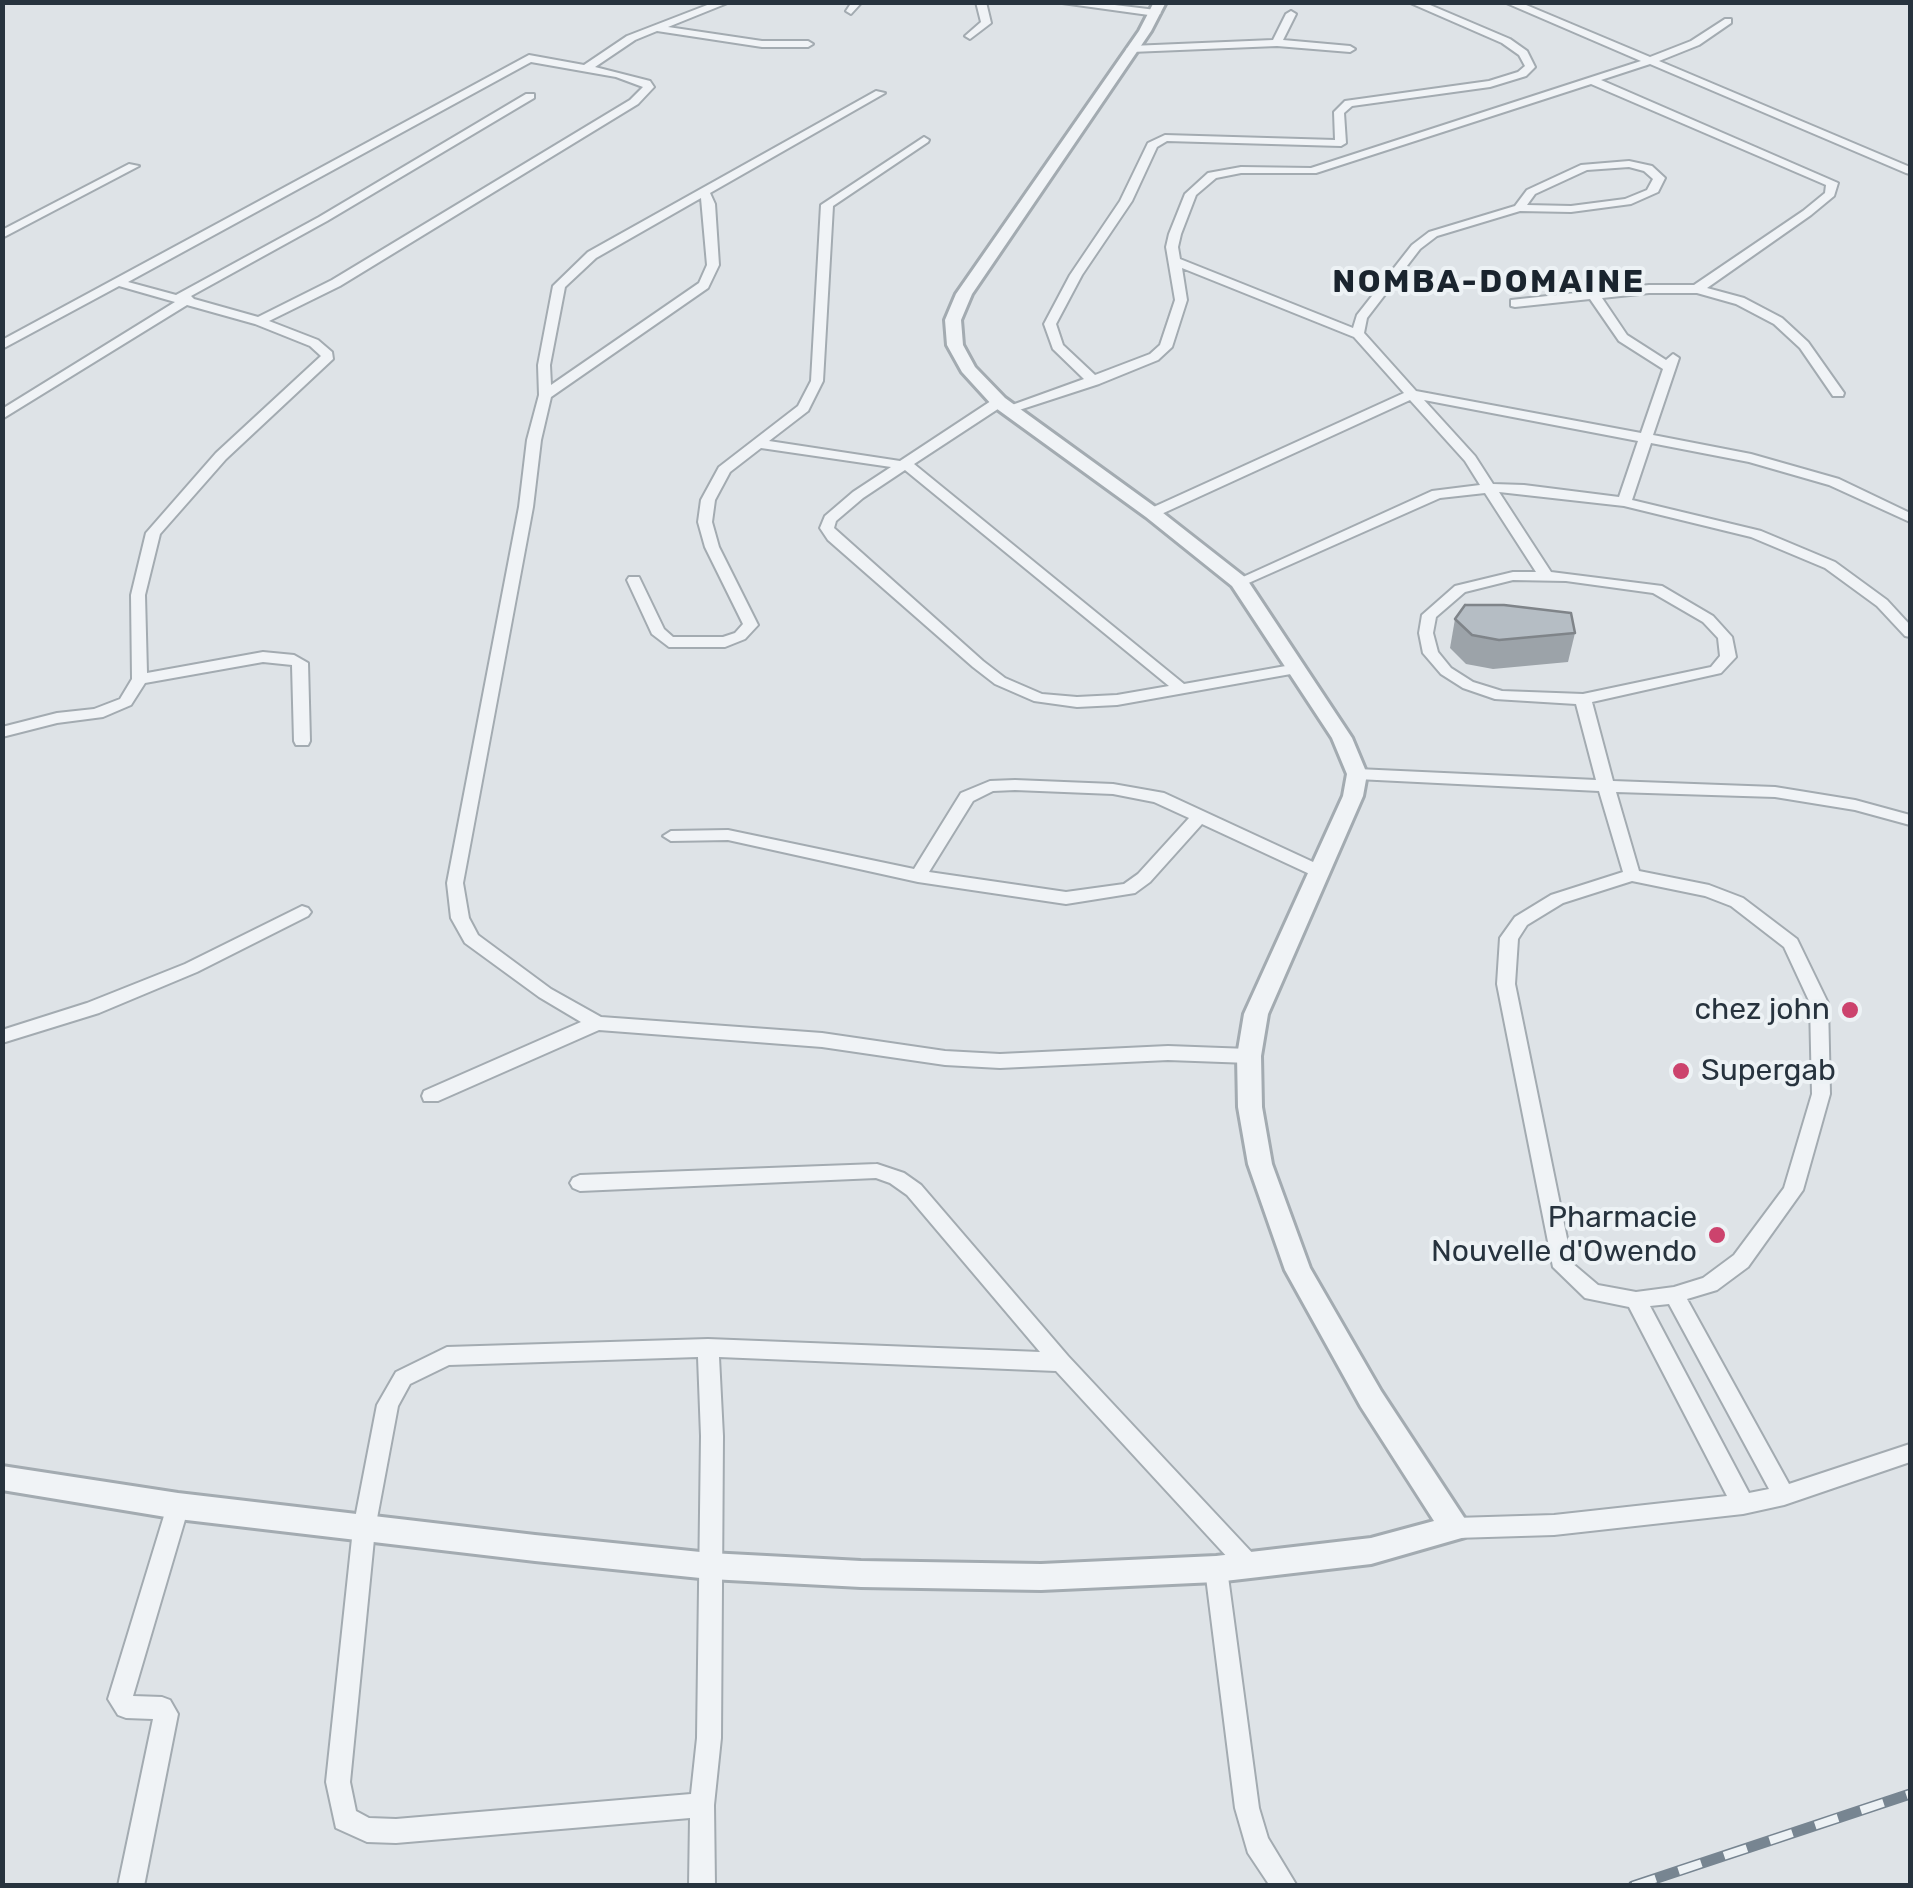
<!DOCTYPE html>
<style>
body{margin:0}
#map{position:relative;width:1913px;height:1888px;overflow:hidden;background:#dee3e7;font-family:Rubik,sans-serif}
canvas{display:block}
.frame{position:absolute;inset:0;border:5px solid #27333e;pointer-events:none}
</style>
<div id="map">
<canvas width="1913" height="1888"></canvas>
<div class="frame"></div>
</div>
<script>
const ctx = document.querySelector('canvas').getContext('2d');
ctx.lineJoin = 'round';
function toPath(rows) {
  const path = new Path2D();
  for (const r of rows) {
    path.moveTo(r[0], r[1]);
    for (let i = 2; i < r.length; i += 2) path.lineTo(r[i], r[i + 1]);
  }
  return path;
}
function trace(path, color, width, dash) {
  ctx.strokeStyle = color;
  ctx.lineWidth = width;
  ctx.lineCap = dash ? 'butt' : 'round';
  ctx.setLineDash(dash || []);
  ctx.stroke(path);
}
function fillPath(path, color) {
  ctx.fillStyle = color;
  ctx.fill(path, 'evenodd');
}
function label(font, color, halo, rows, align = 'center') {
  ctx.font = font + ' Rubik,sans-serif';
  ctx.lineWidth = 8;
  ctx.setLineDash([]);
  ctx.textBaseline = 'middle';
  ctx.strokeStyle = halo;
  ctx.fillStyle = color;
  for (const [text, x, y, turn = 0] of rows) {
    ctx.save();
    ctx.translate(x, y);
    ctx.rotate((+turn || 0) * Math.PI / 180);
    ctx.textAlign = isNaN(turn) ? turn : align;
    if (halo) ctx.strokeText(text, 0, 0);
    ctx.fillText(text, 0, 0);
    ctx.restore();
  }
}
const minor = toPath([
 [715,2,730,2,668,27,762,41,808,41,813,44,808,47,762,47,657,31,635,40,595,67,650,81,654,87,638,104,340,286,269,321,318,340,332,352,333,359,226,459,160,534,145,595,147,673,263,652,294,655,308,663,310,741,308,745,296,745,294,741,292,665,263,662,145,683,131,705,103,717,57,723,2,737,2,727,57,713,94,709,120,699,132,679,131,595,146,533,216,453,321,356,310,346,255,324,187,305,2,419,2,409,175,302,119,286,2,349,2,340,529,55,584,65,627,36,715,2],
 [531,62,616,77,643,87,630,100,332,280,258,317,194,299,191,296,327,221,534,98,534,94,526,94,319,217,176,295,128,282,531,62],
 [852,2,862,2,851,14,846,11,852,2],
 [976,2,986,2,991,23,970,39,965,36,981,22,976,2],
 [1055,2,1090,2,1156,10,1161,13,1156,16,1055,2],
 [1408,2,1423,2,1510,39,1527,51,1535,67,1526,76,1490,87,1352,106,1344,113,1346,143,1341,146,1167,141,1157,147,1132,201,1082,275,1056,324,1063,345,1095,375,1150,354,1160,345,1175,300,1166,247,1169,234,1185,194,1208,173,1241,167,1311,168,1641,61,1504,2,1519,2,1650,57,1691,41,1725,19,1731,19,1731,23,1699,45,1659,61,1910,167,1910,174,1906,173,1650,64,1601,80,1838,183,1834,196,1811,215,1707,288,1744,298,1782,318,1808,342,1844,393,1843,396,1833,396,1800,348,1774,324,1736,304,1697,293,1649,293,1602,298,1627,335,1666,360,1673,354,1679,358,1653,435,1751,454,1839,479,1910,513,1910,522,1829,485,1749,462,1651,443,1632,500,1761,531,1835,562,1887,600,1910,625,1910,637,1905,636,1877,606,1825,568,1751,537,1624,506,1499,492,1551,572,1662,586,1713,616,1732,637,1736,657,1721,673,1592,702,1613,781,1775,787,1855,800,1910,815,1910,825,1855,810,1775,797,1616,792,1639,871,1709,885,1743,898,1797,939,1828,1003,1830,1094,1803,1190,1748,1267,1717,1290,1687,1299,1789,1484,1910,1444,1910,1462,1784,1505,1743,1514,1554,1535,1455,1538,1447,1535,1444,1528,1447,1521,1455,1518,1554,1515,1727,1496,1629,1307,1585,1298,1553,1267,1497,984,1500,938,1515,917,1551,895,1623,872,1599,791,1357,779,1349,774,1357,769,1596,780,1576,704,1495,699,1463,688,1441,674,1423,653,1419,633,1422,615,1455,586,1513,572,1536,572,1485,493,1440,498,1244,585,1234,585,1232,582,1432,491,1480,485,1465,461,1410,400,1157,516,1147,516,1147,510,1404,393,1354,337,1182,268,1187,300,1172,347,1158,360,1099,384,1013,412,1008,413,1001,409,1084,379,1053,349,1044,324,1070,275,1120,201,1148,143,1165,135,1335,140,1334,112,1345,101,1489,81,1518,72,1525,66,1519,55,1502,43,1408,2],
 [1591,84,1826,185,1825,193,1803,211,1694,285,1649,285,1511,300,1511,306,1515,307,1590,299,1619,341,1663,369,1641,433,1416,391,1364,333,1367,318,1420,249,1437,236,1520,211,1571,212,1631,204,1658,192,1665,178,1652,166,1629,161,1581,165,1527,190,1515,206,1429,232,1412,245,1357,315,1353,328,1180,259,1178,247,1181,234,1196,195,1216,178,1241,173,1316,173,1591,84],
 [1629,167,1644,171,1653,179,1647,190,1625,199,1571,206,1527,205,1535,194,1587,170,1629,167],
 [1424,400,1638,441,1619,497,1524,485,1493,484,1475,456,1424,400],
 [1513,580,1566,581,1653,593,1703,622,1718,638,1720,656,1711,667,1583,694,1502,691,1473,682,1451,668,1438,652,1433,633,1436,617,1465,592,1513,580],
 [1632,881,1705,896,1731,906,1784,947,1810,1003,1812,1094,1784,1188,1734,1255,1703,1278,1674,1287,1636,1292,1598,1285,1572,1263,1515,984,1518,939,1527,925,1563,903,1632,881],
 [1669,1304,1769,1489,1749,1493,1650,1306,1669,1304],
 [1291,11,1296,14,1283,40,1350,46,1355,49,1350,52,1277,46,1131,52,1126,49,1131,46,1273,40,1286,14,1291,11],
 [876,91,885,93,710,193,715,204,719,265,708,288,551,397,541,440,533,507,463,883,469,918,478,935,551,989,601,1017,822,1033,945,1051,1000,1054,1168,1046,1249,1049,1256,1051,1258,1056,1256,1061,1249,1063,1168,1060,1000,1068,945,1065,822,1047,599,1030,438,1101,424,1101,422,1096,424,1091,581,1022,539,997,465,943,451,918,447,883,519,507,527,440,539,395,538,365,553,286,588,252,876,91],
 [701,198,707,265,699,283,551,385,550,365,565,287,596,258,701,198],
 [924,137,929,140,928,142,833,206,823,381,808,411,769,441,900,461,994,399,1004,399,1004,405,914,464,1184,684,1297,664,1302,666,1305,669,1302,672,1117,705,1077,707,1034,701,995,684,973,667,828,540,820,528,825,516,853,492,891,467,761,448,730,472,715,500,712,522,719,547,758,625,745,639,725,647,669,647,652,634,627,580,629,577,639,577,664,629,673,637,723,637,735,633,743,624,705,547,698,522,701,500,719,467,798,406,811,381,821,205,924,137],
 [905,470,1169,686,1117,695,1077,697,1042,694,1005,678,983,661,834,528,836,521,863,498,905,470],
 [129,164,139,166,2,238,2,230,129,164],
 [1015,780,1113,784,1164,793,1326,868,1328,872,1320,878,1314,876,1202,824,1150,882,1135,893,1066,904,918,882,728,840,671,841,663,836,671,831,728,830,914,869,961,793,990,781,1015,780],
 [1015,790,1113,794,1154,802,1189,818,1138,874,1124,884,1066,892,929,872,973,801,993,791,1015,790],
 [302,906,308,908,311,912,308,916,197,972,99,1013,2,1043,2,1030,87,1003,185,964,302,906],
 [877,1164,904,1173,921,1185,1068,1356,1257,1558,1260,1565,1257,1572,1249,1575,1241,1572,1056,1371,719,1357,723,1436,721,1738,714,1805,715,1886,689,1886,690,1818,396,1843,367,1842,336,1828,326,1782,353,1529,377,1405,396,1372,447,1347,708,1339,1040,1352,907,1195,890,1183,876,1178,580,1191,573,1188,570,1183,573,1178,580,1175,877,1164],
 [698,1357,701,1436,697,1738,691,1794,396,1819,369,1818,356,1811,350,1782,375,1529,398,1406,410,1384,449,1365,698,1357],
 [178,1496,186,1499,189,1506,133,1696,162,1697,170,1700,178,1714,144,1886,118,1886,153,1719,126,1718,118,1715,108,1699,167,1506,170,1499,178,1496],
 [1216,1559,1224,1562,1227,1569,1259,1808,1268,1838,1297,1886,1270,1886,1248,1853,1235,1808,1205,1569,1208,1562,1216,1559]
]);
const tertiary = toPath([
 [1154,2,1166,2,1151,31,972,294,961,320,963,345,975,367,1005,398,1158,509,1246,578,1352,738,1367,774,1363,796,1268,1014,1261,1056,1262,1107,1272,1164,1310,1268,1381,1391,1465,1519,1469,1528,1465,1537,1371,1564,1216,1582,1041,1590,861,1587,710,1579,535,1561,178,1519,2,1490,2,1466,178,1493,535,1535,710,1553,861,1561,1041,1564,1216,1556,1371,1538,1434,1521,1361,1407,1285,1270,1248,1164,1238,1107,1237,1056,1244,1014,1343,796,1347,774,1332,738,1232,586,1146,517,993,406,962,372,947,345,945,320,956,294,1139,31,1154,2]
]);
trace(minor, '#a3abb1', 4);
trace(tertiary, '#a3abb1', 6);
fillPath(minor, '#f0f3f6');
fillPath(tertiary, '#f0f3f6');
const rail = toPath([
 [1633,1886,1910,1794]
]);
trace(rail, '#778591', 11);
trace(rail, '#edf2f5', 8, [24]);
fillPath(toPath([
 [1455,619,1575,633,1568,662,1493,669,1466,664,1450,648]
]), '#9ca3a9');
const building = toPath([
 [1465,605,1504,605,1571,613,1575,633,1499,640,1472,635,1455,619,1465,605]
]);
fillPath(building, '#b5bdc4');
trace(building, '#7f8489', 2.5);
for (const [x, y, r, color] of [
 [1850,1010,10,"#cc436d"],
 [1681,1071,10,"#cc436d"],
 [1717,1235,10,"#cc436d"]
]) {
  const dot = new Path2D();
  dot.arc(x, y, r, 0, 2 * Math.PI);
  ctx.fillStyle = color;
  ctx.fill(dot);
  trace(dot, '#edf2f5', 4);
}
label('30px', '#27333e', '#edf2f5', [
 ["chez john",1830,1010],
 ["Supergab",1701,1071,"left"],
 ["Pharmacie",1697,1218],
 ["Nouvelle d'Owendo",1697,1252]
], 'right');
ctx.letterSpacing = '2.5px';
label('bold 32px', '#1a242e', '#edf2f5', [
 ["NOMBA-DOMAINE",1489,283]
]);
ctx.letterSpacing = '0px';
</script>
